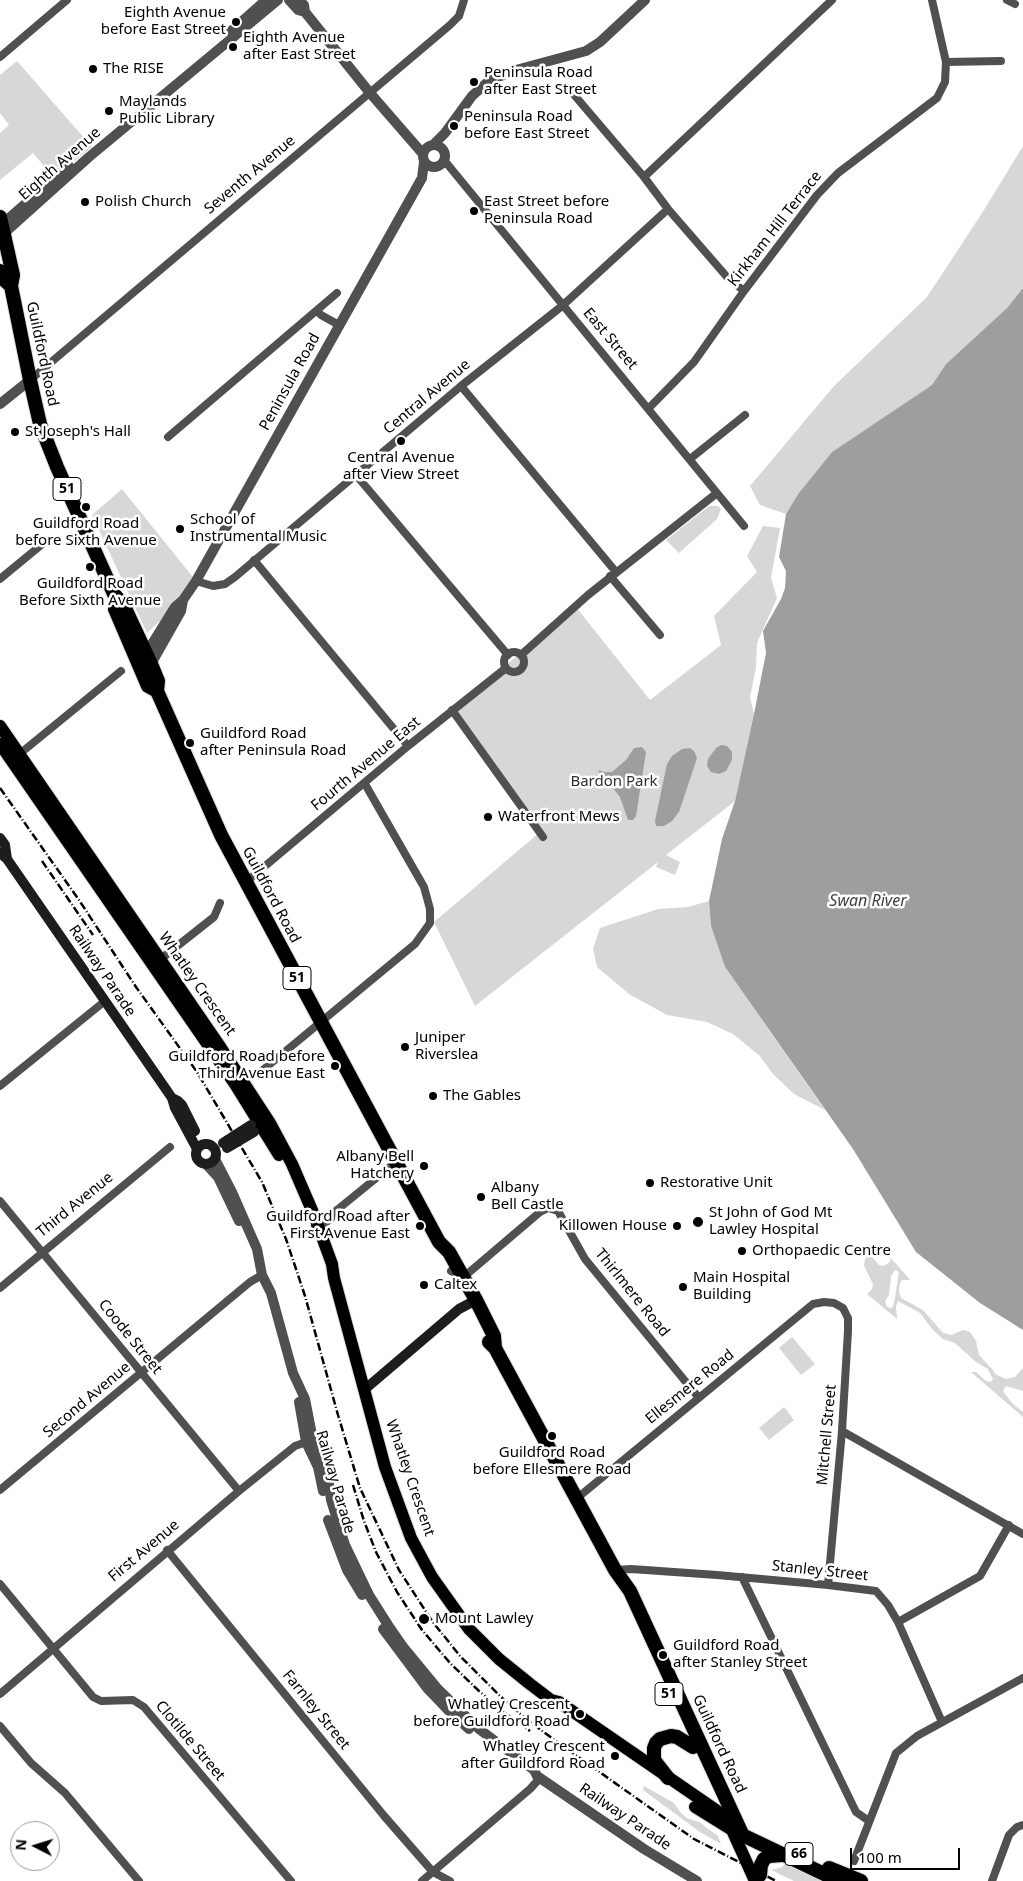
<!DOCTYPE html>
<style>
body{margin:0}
#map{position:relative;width:1023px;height:1881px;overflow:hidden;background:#fff;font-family:"Noto Sans",sans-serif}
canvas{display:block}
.north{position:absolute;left:10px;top:1821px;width:50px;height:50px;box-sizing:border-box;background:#fff;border:1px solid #999;border-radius:50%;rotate:275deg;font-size:14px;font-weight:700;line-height:20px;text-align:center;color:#000}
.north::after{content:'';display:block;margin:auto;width:18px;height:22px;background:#000;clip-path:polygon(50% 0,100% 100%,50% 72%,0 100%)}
.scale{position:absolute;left:850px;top:1848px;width:110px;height:22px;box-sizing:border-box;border:2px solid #000;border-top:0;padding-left:6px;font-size:15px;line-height:18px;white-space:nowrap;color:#000;-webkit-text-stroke:4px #fff;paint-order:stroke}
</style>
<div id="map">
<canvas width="1023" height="1881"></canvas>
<div class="north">N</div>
<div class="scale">100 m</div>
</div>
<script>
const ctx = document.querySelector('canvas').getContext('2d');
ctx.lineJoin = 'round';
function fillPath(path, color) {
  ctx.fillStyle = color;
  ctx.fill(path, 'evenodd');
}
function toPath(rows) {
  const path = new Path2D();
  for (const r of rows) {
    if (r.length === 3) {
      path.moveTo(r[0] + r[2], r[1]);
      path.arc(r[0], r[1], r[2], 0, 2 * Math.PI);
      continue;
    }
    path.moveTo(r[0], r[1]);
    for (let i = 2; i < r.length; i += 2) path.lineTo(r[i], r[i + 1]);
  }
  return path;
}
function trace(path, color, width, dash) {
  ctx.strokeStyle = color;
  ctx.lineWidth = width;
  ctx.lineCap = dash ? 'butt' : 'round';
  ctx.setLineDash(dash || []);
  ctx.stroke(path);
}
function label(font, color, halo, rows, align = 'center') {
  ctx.font = font + ' "Noto Sans",sans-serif';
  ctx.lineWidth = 5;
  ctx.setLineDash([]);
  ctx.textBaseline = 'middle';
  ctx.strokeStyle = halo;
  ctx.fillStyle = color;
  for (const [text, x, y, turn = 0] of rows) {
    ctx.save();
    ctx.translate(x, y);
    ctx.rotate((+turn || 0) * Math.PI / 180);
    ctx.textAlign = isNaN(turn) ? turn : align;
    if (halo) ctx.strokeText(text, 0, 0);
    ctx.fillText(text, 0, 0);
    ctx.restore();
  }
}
fillPath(toPath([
 [17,61,92,147,54,178,33,153,0,180,0,133,9,125,0,113,0,75],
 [1023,146,1023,288,1007,308,946,364,932,385,832,452,798,494,786,514,760,505,750,486,834,386,927,297,984,210],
 [122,489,196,581,175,607,147,633,92,515],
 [709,506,718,506,721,509,717,519,679,553,666,540],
 [763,526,780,528,771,578,777,598,757,643,756,668,750,697,754,714,735,801,666,855,680,862,675,875,656,867,658,862,475,1006,434,922,540,832,453,709,576,607,650,700,721,645,714,616,757,572,747,556],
 [709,901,711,926,725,967,825,1110,794,1094,773,1074,760,1056,733,1034,707,1022,667,1015,629,994,597,967,593,949,600,928,658,909,688,907],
 [868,1256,872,1257,879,1265,884,1266,890,1262,891,1258,910,1280,902,1280,900,1283,899,1291,901,1298,923,1310,943,1333,951,1335,963,1330,970,1332,976,1341,979,1355,993,1370,995,1374,1006,1379,1015,1377,1023,1368,1023,1391,1006,1386,1003,1391,1012,1403,1023,1412,1023,1417,971,1372,976,1372,986,1381,991,1382,993,1379,988,1369,976,1362,955,1343,943,1339,932,1329,920,1313,898,1301,896,1307,897,1319,867,1294,872,1289,873,1284,864,1266,865,1259],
 [895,1270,899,1272,895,1298,893,1306,891,1308,887,1307,885,1301,889,1295,891,1276],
 [792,1337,815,1364,801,1375,779,1348],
 [784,1407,794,1420,769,1440,759,1428],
 [644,1786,674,1803,681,1813,687,1818,699,1822,718,1836,721,1844,700,1832,643,1790],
 [787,1861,827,1881,794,1881,771,1870,782,1867]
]), '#d7d7d7');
fillPath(toPath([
 [1023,288,1023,1330,980,1303,916,1252,853,1149,725,967,711,926,709,901,722,839,735,801,754,714,766,653,763,631,781,599,785,588,786,571,779,557,786,514,798,494,832,452,932,385,946,364,1007,308],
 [721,745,727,746,732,752,732,760,726,771,719,774,711,772,707,766,708,759,716,748],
 [642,747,646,752,636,816,633,820,628,820,620,797,613,788,599,776,599,770,604,772,612,772,626,760,634,748],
 [690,748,694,751,697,758,679,812,672,821,664,826,656,826,655,821,667,764,672,756,682,749]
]), '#9e9e9e');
const primary = toPath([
 [0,726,221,1048,270,1123,292,1164,314,1215,332,1264,334,1278,385,1467,411,1538,432,1577,469,1629,499,1659,530,1684,551,1700,559,1702,726,1817],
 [0,744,235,1084,279,1155],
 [695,1807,732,1830,755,1881]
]);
const trunk = toPath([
 [0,217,13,275,11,286,30,380,40,424,57,467,114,594,124,606,151,664,158,681,157,691,221,835,396,1162,439,1242,449,1252,476,1300,494,1336,495,1348],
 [0,271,2,278,11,286],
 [115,604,115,609,148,686,157,691],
 [489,1342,495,1348,615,1570,630,1591,743,1836],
 [668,1778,654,1760,654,1748,656,1743,660,1739,671,1736,677,1737,693,1747],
 [736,1832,839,1881],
 [829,1868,861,1881],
 [760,1875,761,1865,764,1859,769,1856,782,1855]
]);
trace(primary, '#dbdbdb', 14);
trace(trunk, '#dbdbdb', 16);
trace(toPath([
 [1007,0,1015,4],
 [0,57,67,0],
 [946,62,1001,61],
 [570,90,644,177,668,209,727,277,744,291],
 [444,160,744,526],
 [644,177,832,0],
 [317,311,321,315,339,325],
 [30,380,450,25,459,16,464,0],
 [461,386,616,572],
 [649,408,694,362,744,291,817,195,838,173,937,98,945,82,946,62,932,0],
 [168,437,337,293],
 [690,459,745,415],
 [356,475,508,655],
 [254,560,408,746],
 [610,576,660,635],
 [0,579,46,541],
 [196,581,213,586,225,584,235,577,461,386,562,306,668,209],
 [514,662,10],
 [521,655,588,595,717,493],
 [452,710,543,837],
 [17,756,121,671],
 [246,882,408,746,506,668],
 [157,962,214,917,220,903],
 [258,1074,415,944,430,923,430,909,424,887,365,784],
 [0,1086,105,1001],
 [0,1201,239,1491],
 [315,1226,326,1222,331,1219,332,1214,396,1162],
 [451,1271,462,1276,466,1275,540,1212,548,1208,558,1211,585,1259,699,1398],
 [0,1288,170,1147],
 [842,1431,1023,1534],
 [0,1490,250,1282,262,1275],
 [576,1499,813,1304,824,1302,834,1303,843,1308,848,1318,848,1331,842,1431,828,1585],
 [167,1550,385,1817,433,1872,450,1881],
 [615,1570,631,1569,717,1575,828,1585,876,1591,888,1605,898,1622,942,1722],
 [742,1577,856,1812,869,1821],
 [0,1584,93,1697,101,1701,133,1700,144,1707,291,1881],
 [898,1622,980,1576,1009,1525],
 [0,1694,239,1491,295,1446,309,1441],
 [0,1726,31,1763,65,1793,139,1881],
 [854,1861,896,1753,917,1736,1023,1678],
 [422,1881,530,1789,540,1778],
 [992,1881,1009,1835,1017,1827,1023,1825]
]), '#505050', 8);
trace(toPath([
 [289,0,298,10,305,12],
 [299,0,304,5,305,12,370,93,423,154],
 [230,32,266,0],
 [434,156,11],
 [433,145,445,133,472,96,490,80,516,70,586,51,600,42,645,0],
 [0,226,69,166],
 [1,236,89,157,278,0],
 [0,404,30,380],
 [144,657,175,607,183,600,196,581,422,178,424,162],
 [151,664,181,611,183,600],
 [215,1159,232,1192,257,1249,262,1275,271,1293,293,1373,305,1399,313,1440,328,1476,331,1500,345,1545,369,1595,388,1625,404,1648,437,1688,479,1729,534,1770,537,1776,644,1849,697,1881],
 [207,1165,218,1177,239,1221],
 [299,1402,306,1442,318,1467,323,1491],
 [328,1520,347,1570,362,1595],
 [383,1629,427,1688,448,1710,469,1729]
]), '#505050', 10);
trace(toPath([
 [0,838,5,845,7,859],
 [0,853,7,859,172,1098,175,1108,197,1149],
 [172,1098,178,1101,182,1105,195,1131],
 [206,1154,10],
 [364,1390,459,1309,476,1300]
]), '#1d1d1d', 10);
trace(primary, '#000', 12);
trace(trunk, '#000', 14);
trace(toPath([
 [0,788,79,900,136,987,197,1072,262,1182,286,1239,305,1296,338,1415,360,1488,399,1570,432,1621,460,1656,500,1696,526,1719,560,1744,694,1839,776,1881],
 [42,861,93,935],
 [353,1485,364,1521,376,1552,397,1592,422,1630,450,1663,479,1691,505,1713,530,1731]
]), '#000', 2.5, [8, 2.5, 1, 2.5]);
trace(toPath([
 [223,1143,251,1125],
 [227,1148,254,1132]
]), '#1d1d1d', 10);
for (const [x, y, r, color] of [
 [236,22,5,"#000"],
 [233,47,5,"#000"],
 [93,69,5,"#000"],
 [474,82,5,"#000"],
 [109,111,5,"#000"],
 [454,126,5,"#000"],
 [85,202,5,"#000"],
 [474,211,5,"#000"],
 [15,432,5,"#000"],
 [401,441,5,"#000"],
 [86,507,5,"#000"],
 [180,529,5,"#000"],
 [90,567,5,"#000"],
 [190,743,5,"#000"],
 [488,817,5,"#000"],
 [405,1047,5,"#000"],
 [335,1066,5,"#000"],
 [433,1096,5,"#000"],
 [424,1166,5,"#000"],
 [650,1183,5,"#000"],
 [481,1197,5,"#000"],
 [698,1222,6,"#000"],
 [420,1226,5,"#000"],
 [677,1226,5,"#000"],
 [742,1251,5,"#000"],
 [424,1285,5,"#000"],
 [683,1287,5,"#000"],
 [552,1436,5,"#000"],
 [424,1619,6,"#000"],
 [663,1655,5,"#000"],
 [580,1714,5,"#000"],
 [615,1756,5,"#000"]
]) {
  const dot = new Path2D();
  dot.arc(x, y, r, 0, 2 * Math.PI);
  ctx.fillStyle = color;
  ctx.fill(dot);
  trace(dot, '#fff', 2);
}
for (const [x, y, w] of [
 [67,489,28],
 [297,978,28],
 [669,1694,28],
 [799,1854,28]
]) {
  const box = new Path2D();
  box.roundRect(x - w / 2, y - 11.5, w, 23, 4);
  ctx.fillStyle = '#fff';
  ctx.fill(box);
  trace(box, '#000', 1);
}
label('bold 14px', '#000', null, [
 ["51",67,489],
 ["51",297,978],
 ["51",669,1694],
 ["66",799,1854]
]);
label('15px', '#000', '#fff', [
 ["Eighth Avenue",226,13,"right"],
 ["before East Street",226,30,"right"],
 ["Eighth Avenue",243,38],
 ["after East Street",243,55],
 ["The RISE",103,69],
 ["Peninsula Road",484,73],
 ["after East Street",484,90],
 ["Maylands",119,102],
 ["Public Library",119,119],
 ["Peninsula Road",464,117],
 ["before East Street",464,134],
 ["Polish Church",95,202],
 ["East Street before",484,202],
 ["Peninsula Road",484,219],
 ["St Joseph's Hall",25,432],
 ["Central Avenue",401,458,"center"],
 ["after View Street",401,475,"center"],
 ["School of",190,520],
 ["Instrumental Music",190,537],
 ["Guildford Road",86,524,"center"],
 ["before Sixth Avenue",86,541,"center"],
 ["Guildford Road",90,584,"center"],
 ["Before Sixth Avenue",90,601,"center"],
 ["Guildford Road",200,734],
 ["after Peninsula Road",200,751],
 ["Waterfront Mews",498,817],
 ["Juniper",415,1038],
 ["Riverslea",415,1055],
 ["Guildford Road before",325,1057,"right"],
 ["Third Avenue East",325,1074,"right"],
 ["The Gables",443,1096],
 ["Albany Bell",414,1157,"right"],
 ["Hatchery",414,1174,"right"],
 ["Restorative Unit",660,1183],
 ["Albany",491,1188],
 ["Bell Castle",491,1205],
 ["St John of God Mt",709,1213],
 ["Lawley Hospital",709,1230],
 ["Guildford Road after",410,1217,"right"],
 ["First Avenue East",410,1234,"right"],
 ["Killowen House",667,1226,"right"],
 ["Orthopaedic Centre",752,1251],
 ["Main Hospital",693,1278],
 ["Building",693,1295],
 ["Caltex",434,1285],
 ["Guildford Road",552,1453,"center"],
 ["before Ellesmere Road",552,1470,"center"],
 ["Mount Lawley",435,1619],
 ["Guildford Road",673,1646],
 ["after Stanley Street",673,1663],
 ["Whatley Crescent",570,1705,"right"],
 ["before Guildford Road",570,1722,"right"],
 ["Whatley Crescent",605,1747,"right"],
 ["after Guildford Road",605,1764,"right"]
], 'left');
label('15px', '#000', '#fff', [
 ["Eighth Avenue",60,164,-41],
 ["Seventh Avenue",250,175,-40],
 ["Kirkham Hill Terrace",775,229,-52],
 ["East Street",610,339,50],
 ["Guildford Road",42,354,78],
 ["Peninsula Road",290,382,-61],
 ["Central Avenue",427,397,-40],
 ["Fourth Avenue East",366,764,-40],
 ["Guildford Road",271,895,62],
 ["Railway Parade",102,971,56],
 ["Whatley Crescent",197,984,55],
 ["Third Avenue",75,1205,-39],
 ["Thirlmere Road",632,1293,51],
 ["Coode Street",130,1337,51],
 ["Ellesmere Road",690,1387,-39],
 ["Second Avenue",87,1400,-40],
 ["Mitchell Street",827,1435,-85],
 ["Whatley Crescent",410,1478,71],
 ["Railway Parade",335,1482,74],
 ["First Avenue",144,1551,-40],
 ["Stanley Street",820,1571,6],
 ["Farnley Street",316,1710,51],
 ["Clotilde Street",190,1741,50],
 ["Guildford Road",719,1744,65],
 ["Railway Parade",625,1817,34]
]);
label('15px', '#2e2e2e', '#fff', [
 ["Bardon Park",614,782]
]);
label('italic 16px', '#3f3f3f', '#fff', [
 ["Swan River",868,901]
]);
</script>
